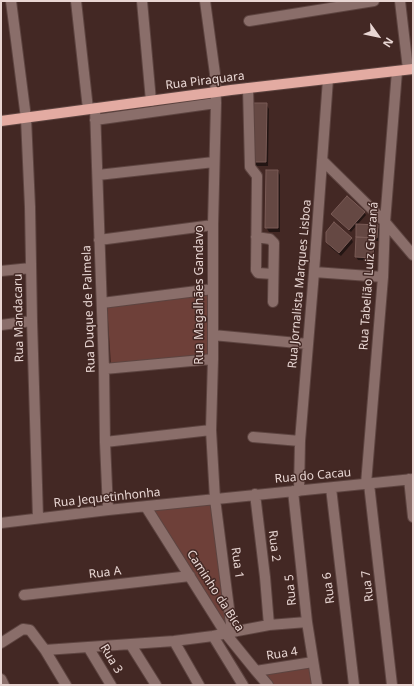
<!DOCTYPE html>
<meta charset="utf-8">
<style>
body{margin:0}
#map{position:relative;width:414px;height:686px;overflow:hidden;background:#432824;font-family:"Noto Sans",sans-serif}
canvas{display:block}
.frame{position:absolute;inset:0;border:2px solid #e8d6d3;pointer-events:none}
.north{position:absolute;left:358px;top:16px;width:40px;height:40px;-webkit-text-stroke:3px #432824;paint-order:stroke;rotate:123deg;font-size:11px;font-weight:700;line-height:16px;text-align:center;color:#e8d6d3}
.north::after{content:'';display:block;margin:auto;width:14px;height:18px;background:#e8d6d3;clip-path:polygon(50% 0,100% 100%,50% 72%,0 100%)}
</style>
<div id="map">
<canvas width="414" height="686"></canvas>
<div class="frame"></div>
<div class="north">N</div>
</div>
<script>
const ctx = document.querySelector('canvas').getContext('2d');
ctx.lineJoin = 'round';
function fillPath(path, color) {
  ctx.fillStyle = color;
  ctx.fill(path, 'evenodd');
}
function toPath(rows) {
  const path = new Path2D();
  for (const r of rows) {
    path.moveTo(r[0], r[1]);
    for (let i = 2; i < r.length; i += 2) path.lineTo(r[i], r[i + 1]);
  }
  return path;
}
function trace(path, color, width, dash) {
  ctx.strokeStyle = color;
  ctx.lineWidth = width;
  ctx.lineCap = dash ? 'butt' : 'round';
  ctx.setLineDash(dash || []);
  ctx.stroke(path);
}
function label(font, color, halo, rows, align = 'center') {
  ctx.font = font + ' "Noto Sans",sans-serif';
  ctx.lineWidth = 3;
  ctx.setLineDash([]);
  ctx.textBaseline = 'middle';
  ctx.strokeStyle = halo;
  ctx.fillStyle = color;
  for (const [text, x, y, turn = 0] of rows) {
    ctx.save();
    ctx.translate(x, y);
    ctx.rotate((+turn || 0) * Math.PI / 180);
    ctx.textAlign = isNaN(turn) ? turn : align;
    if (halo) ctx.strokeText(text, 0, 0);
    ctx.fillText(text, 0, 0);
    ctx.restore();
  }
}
fillPath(toPath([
 [207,295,210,355,111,364,107,306],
 [213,501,229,610,226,629,153,510],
 [309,664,314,685,274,685,263,673]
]), '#6e4039');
fillPath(toPath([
 [266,104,269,109,268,166,255,166,252,162],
 [278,171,280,175,280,232,269,232,266,227],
 [364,212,366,215,357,225,377,226,379,229,379,241,375,241,374,261,358,260,356,257,357,225,351,232,334,217,332,214],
 [351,238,353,242,341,256,329,246,327,242]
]), '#0007');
const building = toPath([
 [253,103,267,103,266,162,251,162,253,103],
 [266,170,278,170,278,228,265,228,266,170],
 [347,196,365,212,349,230,331,214,347,196],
 [334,222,352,238,339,253,326,242,326,232,334,222],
 [356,224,378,225,377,238,356,237,356,224],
 [356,237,374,238,373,258,355,257,356,237]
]);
fillPath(building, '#654843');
trace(building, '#7a5b56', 1);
const minor = toPath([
 [11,1,26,118,30,207,32,321,38,518],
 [76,1,88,109],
 [142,1,151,101],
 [205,1,215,74,216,103,213,225,213,359,211,430,215,499,232,632],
 [400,1,408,69],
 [249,21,374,1],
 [248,88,250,167,257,176,256,270,258,273,273,274],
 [95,108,104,369,105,442,108,510],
 [95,120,216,103],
 [322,160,385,222,413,255],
 [98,175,214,162],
 [256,237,270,239,274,243,273,302],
 [99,240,213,225],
 [1,271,31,268],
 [314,272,383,277],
 [102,303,213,289],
 [1,325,32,321],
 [213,335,308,344],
 [104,369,213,359],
 [253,437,300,441],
 [105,442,211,430],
 [409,479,413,517],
 [366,484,383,277,385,222,397,71],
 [369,484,392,685],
 [331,488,354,685],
 [293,491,307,622,317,685],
 [299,491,300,441,314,272,328,79],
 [255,494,265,577,269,625],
 [146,507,226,634,256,671,268,685],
 [1,523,108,510,413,479],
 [24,595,190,576],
 [213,636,243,685],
 [174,641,199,685],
 [1,643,23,629,30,630,45,650,66,685],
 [131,645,156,685],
 [88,647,111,685],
 [45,650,174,641,213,636,232,632,269,625,307,622],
 [256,671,313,662],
 [1,679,4,685]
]);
const major = toPath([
 [1,121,231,90,413,69]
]);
trace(minor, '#5d4440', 12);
trace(major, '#5d4440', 12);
trace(minor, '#8a6e6a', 10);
trace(major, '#e3aba2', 10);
label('12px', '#e8d6d3', '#432824', [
 ["Rua Piraquara",205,81,-7],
 ["Rua Tabelião Luiz Guaraná",369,276,-86],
 ["Rua Jornalista Marques Lisboa",300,284,-85],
 ["Rua Magalhães Gandavo",200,295,-90],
 ["Rua Duque de Palmela",89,309,-92],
 ["Rua Mandacaru",19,318,-91],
 ["Rua do Cacau",313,476,-5],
 ["Rua Jequetinhonha",107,498,-6],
 ["Rua 2",274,546,83],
 ["Rua 1",237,563,82],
 ["Rua A",105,573,-7],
 ["Rua 7",368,586,-97],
 ["Rua 6",329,588,-97],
 ["Rua 5",291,590,-96],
 ["Caminho da Bica",215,591,57],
 ["Rua 4",282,654,-9],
 ["Rua 3",111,659,59]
]);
</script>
